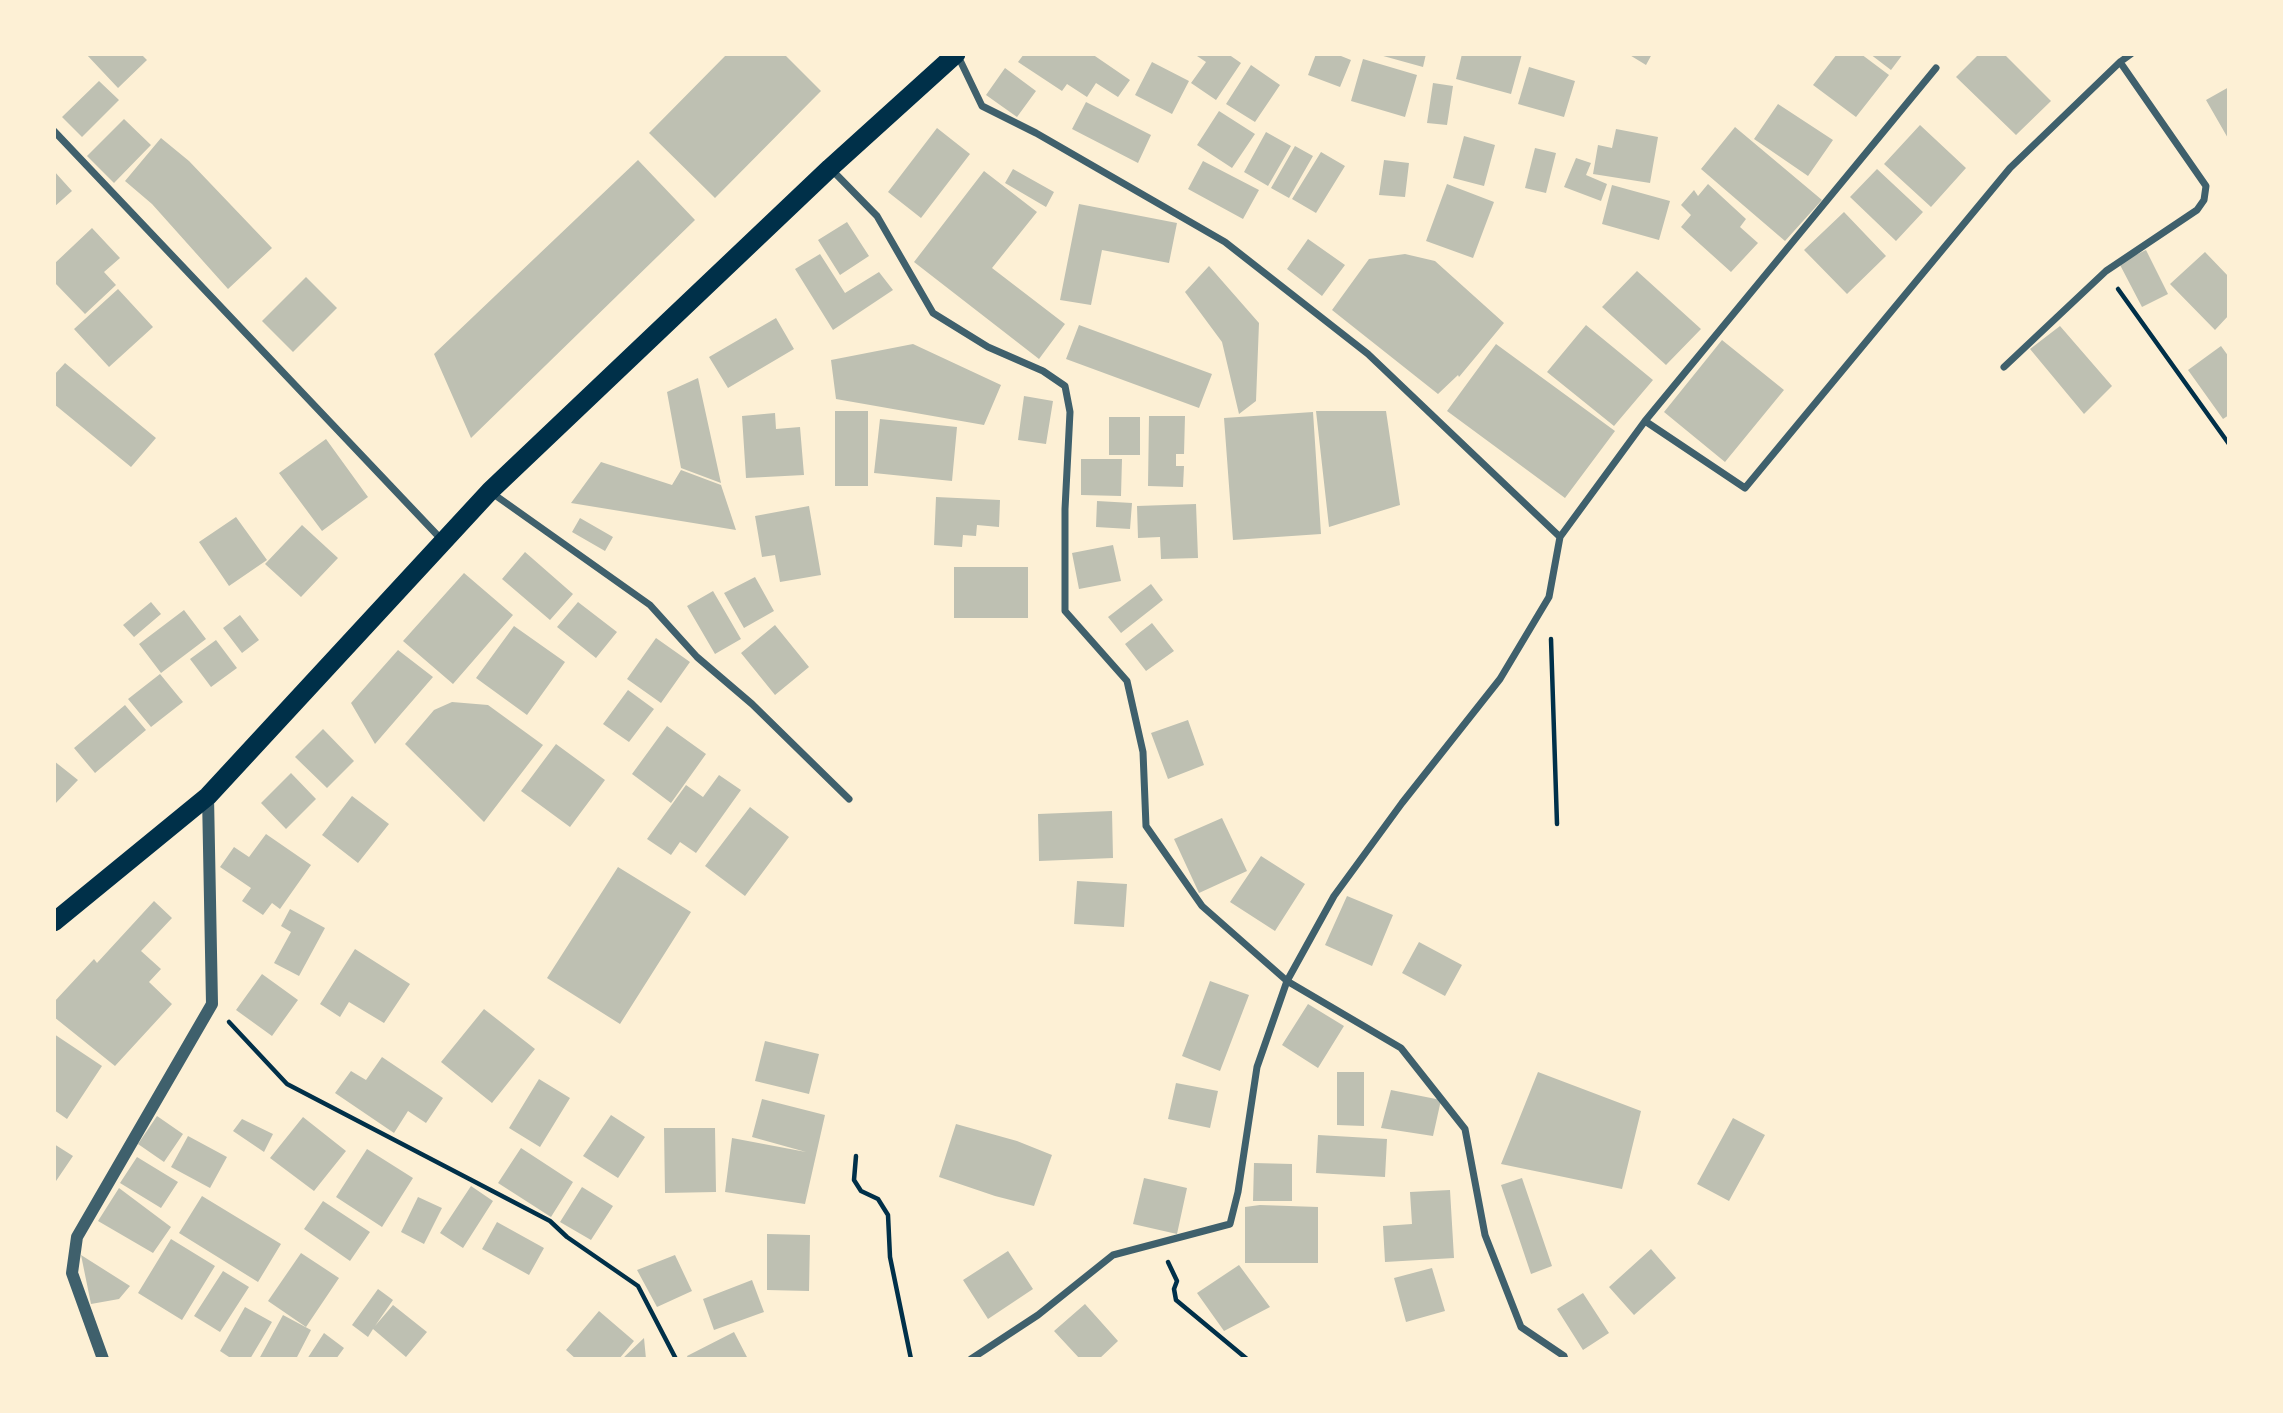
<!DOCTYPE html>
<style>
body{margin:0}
#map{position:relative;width:2283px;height:1413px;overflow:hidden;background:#fdf0d5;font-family:Montserrat,sans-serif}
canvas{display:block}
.frame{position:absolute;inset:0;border:56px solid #fdf0d5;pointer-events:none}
</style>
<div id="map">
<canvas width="2283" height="1413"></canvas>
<div class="frame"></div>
</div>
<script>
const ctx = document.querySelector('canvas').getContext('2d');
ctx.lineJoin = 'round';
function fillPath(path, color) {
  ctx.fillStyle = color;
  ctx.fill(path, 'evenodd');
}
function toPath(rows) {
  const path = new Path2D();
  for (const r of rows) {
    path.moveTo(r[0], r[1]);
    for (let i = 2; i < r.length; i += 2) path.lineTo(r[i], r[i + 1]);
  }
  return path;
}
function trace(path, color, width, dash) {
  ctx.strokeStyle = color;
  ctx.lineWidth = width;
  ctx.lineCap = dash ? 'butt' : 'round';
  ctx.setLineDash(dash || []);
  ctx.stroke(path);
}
fillPath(toPath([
 [86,54,141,54,147,60,118,88],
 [727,54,784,54,821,91,715,198,649,133],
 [1024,54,1092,54,1130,80,1118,97,1096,83,1087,97,1067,84,1062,91,1018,62],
 [1194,54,1228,54,1241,63,1216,100,1191,83,1206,62],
 [1316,54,1336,54,1351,60,1340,87,1308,75],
 [1376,54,1426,54,1423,67],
 [1462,54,1522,54,1511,94,1456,79],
 [1628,54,1652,54,1646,65],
 [1837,54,1861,54,1889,75,1856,117,1813,85],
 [1870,54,1903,54,1891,70],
 [1979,54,2004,54,2051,101,2016,135,1956,77],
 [1363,59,1417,75,1405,117,1351,101],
 [1152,62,1189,81,1172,114,1135,95],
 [1251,65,1280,85,1255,122,1226,104],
 [1529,67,1575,81,1564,117,1518,104],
 [1005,68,1036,91,1017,117,986,95],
 [99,81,119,100,82,137,62,117],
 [1433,83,1453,86,1447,125,1427,123],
 [2229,87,2229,140,2206,100],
 [1086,102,1151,135,1138,163,1072,129],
 [1778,104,1833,140,1808,176,1754,139],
 [1219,111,1255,134,1232,168,1197,145],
 [124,119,151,145,114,183,87,156],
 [1920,125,1966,168,1931,207,1884,164],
 [1735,127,1822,200,1785,241,1701,169],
 [937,128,970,154,921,218,888,192],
 [1616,129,1658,137,1650,183,1593,174,1598,145,1612,148],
 [1266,132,1291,146,1268,186,1244,172],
 [1464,136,1495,145,1484,186,1453,178],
 [161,138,189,161,272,248,228,289,152,204,125,181],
 [1295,146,1313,156,1289,198,1271,188],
 [1535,148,1556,153,1546,193,1525,188],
 [1321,152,1345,166,1316,213,1292,199],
 [1576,158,1591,163,1586,175,1607,184,1601,201,1564,187],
 [638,160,695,220,471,438,434,354],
 [1384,160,1409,163,1405,197,1379,195],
 [1203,161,1259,190,1243,219,1188,189],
 [1013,169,1054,192,1046,207,1005,183],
 [1877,169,1923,212,1896,241,1850,197],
 [54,171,72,191,54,207],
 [984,171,1037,212,992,268,1065,324,1039,359,914,262],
 [1447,184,1494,202,1473,258,1426,241],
 [1708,184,1746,219,1740,227,1758,243,1731,272,1681,227,1691,215,1681,205,1694,190,1698,196],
 [1612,185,1670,201,1659,240,1602,224],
 [1079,204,1177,223,1169,263,1102,250,1091,305,1060,300],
 [1844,212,1886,256,1847,294,1804,250],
 [847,222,869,256,840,275,818,240],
 [92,228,120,258,104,272,116,285,85,314,54,282,54,264],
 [1308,239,1345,265,1322,296,1287,269],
 [2146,250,2168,294,2142,307,2119,263],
 [2205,252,2229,277,2229,315,2215,330,2170,284],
 [820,254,845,293,879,272,893,290,833,330,795,269],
 [1405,254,1435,261,1504,323,1459,377,1458,375,1438,394,1332,310,1369,259],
 [1209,266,1259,323,1256,401,1239,414,1222,342,1185,292],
 [1637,271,1701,329,1666,365,1602,307],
 [306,277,337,308,293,352,262,321],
 [118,289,153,327,109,367,74,329],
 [776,318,794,349,728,388,709,357],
 [1079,325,1212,374,1199,408,1066,359],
 [1586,325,1653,380,1614,426,1547,372],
 [2060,326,2112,386,2084,414,2030,349],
 [1722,340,1784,390,1725,462,1664,412],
 [913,344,1001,385,984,425,836,399,831,360],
 [1496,344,1615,431,1565,498,1447,411],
 [2221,346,2229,357,2229,415,2223,419,2188,370],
 [65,363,156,438,131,467,54,404,54,375],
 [698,378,721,483,681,468,667,392],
 [1024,396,1053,401,1046,444,1018,440],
 [835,411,868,411,868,486,835,486],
 [1316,411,1386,411,1400,505,1329,527],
 [1313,412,1321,534,1233,540,1224,418],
 [775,413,776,429,800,427,804,475,746,478,742,416],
 [1149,416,1185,416,1184,454,1176,454,1176,466,1184,466,1183,487,1148,486],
 [1109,417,1140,417,1140,455,1109,455],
 [880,419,957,427,952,481,874,473],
 [326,439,368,497,322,531,279,473],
 [1081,459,1122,459,1121,496,1081,495],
 [601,462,672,485,681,470,721,485,736,530,571,503],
 [936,497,1000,500,999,527,977,525,976,536,963,535,962,547,934,545],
 [1097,501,1132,503,1130,529,1096,527],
 [1196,504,1198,558,1161,559,1160,537,1138,538,1137,506],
 [809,506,821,575,780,582,775,555,762,557,755,516],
 [236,517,267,560,229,586,199,542],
 [580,518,613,537,605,551,572,532],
 [302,525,338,558,301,597,265,564],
 [1113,545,1121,581,1079,589,1072,553],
 [525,552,573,594,550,620,502,579],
 [954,567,1028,567,1028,618,954,618],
 [464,573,513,615,453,684,403,641],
 [755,577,774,611,744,628,724,593],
 [1151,584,1163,600,1121,633,1108,617],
 [713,591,741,639,715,654,687,606],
 [151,602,161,614,134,637,123,625],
 [578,602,617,632,596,658,557,627],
 [184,610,206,639,161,673,139,644],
 [240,615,259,640,242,653,223,628],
 [1152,623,1174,651,1146,671,1125,644],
 [775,625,809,667,775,695,741,653],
 [514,626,565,662,527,715,476,678],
 [656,638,690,662,661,703,627,679],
 [216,640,237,668,211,687,190,659],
 [398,650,433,677,375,744,351,703],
 [160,674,183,702,151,727,128,699],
 [628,690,654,709,629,742,603,724],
 [452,702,488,705,543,745,484,822,405,744,434,710],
 [125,705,146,730,95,773,74,748],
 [1188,720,1204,765,1168,779,1151,733],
 [667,726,706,754,671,803,632,774],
 [323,729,354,761,327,788,295,757],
 [556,744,605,780,570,827,521,791],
 [54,761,78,780,54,805],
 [291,773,316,799,286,829,261,803],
 [719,775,741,790,696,853,680,842,671,855,647,839,686,785,703,797],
 [352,796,389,824,358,863,322,835],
 [750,807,789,837,745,896,705,866],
 [1112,811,1113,858,1039,861,1038,814],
 [1222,818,1247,871,1199,893,1174,839],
 [266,834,311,865,280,909,272,903,263,915,242,901,251,888,220,867,234,847,249,857],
 [1261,856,1305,884,1275,931,1230,902],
 [618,867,691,912,620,1024,547,978],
 [1077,881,1127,884,1124,927,1074,924],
 [1347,896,1393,915,1372,966,1325,945],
 [154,901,172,918,141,951,161,969,149,982,172,1004,115,1066,54,1017,54,1002,94,959,97,963],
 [290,909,325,928,299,976,274,963,291,932,281,926],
 [1419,942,1462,965,1445,996,1402,973],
 [355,949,410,984,384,1023,349,1002,340,1017,320,1004],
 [262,974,298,1000,272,1036,236,1010],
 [1210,981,1249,995,1220,1071,1182,1056],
 [1308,1004,1344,1026,1318,1068,1282,1045],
 [484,1009,535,1049,492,1103,441,1062],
 [54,1034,102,1066,67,1119,54,1110],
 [765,1041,819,1054,809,1094,755,1081],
 [382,1057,443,1098,426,1123,408,1111,394,1133,335,1093,351,1071,366,1080],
 [1337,1072,1364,1072,1364,1126,1337,1125],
 [1538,1072,1641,1111,1622,1189,1501,1164],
 [539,1079,570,1098,540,1147,509,1128],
 [1176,1083,1218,1091,1210,1128,1168,1119],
 [1391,1090,1441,1100,1433,1136,1381,1128],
 [762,1099,825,1115,805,1204,725,1192,732,1138,806,1152,752,1137],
 [611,1115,645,1137,618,1178,583,1156],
 [157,1116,183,1134,164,1162,138,1144],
 [303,1117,346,1151,314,1191,270,1158],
 [1733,1118,1765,1135,1729,1201,1697,1184],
 [242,1119,273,1134,264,1152,233,1131],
 [956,1124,1017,1141,1052,1155,1034,1206,995,1196,939,1177],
 [664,1128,715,1128,716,1192,665,1193],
 [1318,1135,1387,1139,1385,1177,1316,1173],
 [188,1136,227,1157,210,1188,171,1167],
 [54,1144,73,1156,54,1184],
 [521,1148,573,1182,551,1217,498,1183],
 [367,1149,413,1178,382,1227,336,1197],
 [137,1157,178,1182,161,1208,120,1183],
 [1254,1163,1292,1164,1292,1201,1253,1201],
 [1144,1178,1187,1188,1177,1234,1133,1224],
 [1522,1178,1552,1266,1531,1274,1501,1185],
 [471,1186,493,1201,463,1248,440,1233],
 [582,1187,613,1206,591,1240,560,1222],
 [119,1188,171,1227,153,1253,98,1221],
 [1450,1190,1454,1258,1385,1262,1383,1226,1412,1224,1410,1192],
 [202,1196,281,1244,258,1282,179,1233],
 [418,1197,442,1208,424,1244,401,1232],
 [323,1201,370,1232,350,1261,304,1229],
 [1260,1205,1318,1207,1318,1263,1245,1263,1245,1207],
 [497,1222,544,1248,529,1275,482,1249],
 [767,1234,810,1235,809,1291,767,1290],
 [171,1239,215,1266,182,1320,138,1293],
 [1651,1249,1676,1278,1634,1315,1609,1287],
 [1008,1251,1033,1289,988,1319,963,1280],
 [301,1253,339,1278,306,1327,268,1301],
 [81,1255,130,1286,119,1299,91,1304],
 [675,1255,692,1291,657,1307,637,1270],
 [1239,1265,1270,1307,1224,1331,1197,1293],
 [1432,1268,1445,1311,1406,1322,1394,1278],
 [223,1271,249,1287,220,1332,194,1316],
 [752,1280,764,1312,714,1330,703,1299],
 [378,1289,393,1300,375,1326,393,1305,427,1332,406,1357,373,1329,368,1337,352,1325],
 [1583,1293,1609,1333,1583,1350,1557,1309],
 [1085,1304,1118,1341,1099,1359,1080,1359,1054,1331],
 [245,1307,272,1322,250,1359,232,1359,220,1351],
 [599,1311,634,1341,619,1359,576,1359,566,1350],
 [283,1315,311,1330,296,1359,259,1359],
 [734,1332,748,1359,688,1359,687,1356],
 [324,1333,344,1348,336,1359,307,1359],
 [644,1338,646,1359,622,1359]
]), '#bec0b2');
trace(toPath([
 [2118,289,2229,444],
 [1551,639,1557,824],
 [229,1022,287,1084,550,1221,567,1237,638,1286,676,1359],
 [856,1156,854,1180,861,1191,878,1199,888,1215,890,1257,911,1359],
 [1168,1262,1177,1281,1174,1289,1176,1300,1247,1359]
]), '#003049', 4.5);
trace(toPath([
 [957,54,982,106,1036,133,1225,242,1368,354,1560,537],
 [54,131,441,539],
 [831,169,877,216,933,313,988,347,1043,371,1065,386,1070,412,1065,509,1065,611,1127,681,1143,752,1146,826,1202,906,1287,981,1401,1048,1465,1129,1485,1235,1521,1327,1564,1356,1565,1359],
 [2004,367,2106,271,2197,210,2204,200,2206,186,2120,62,2131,54],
 [1645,421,1745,488,2010,168,2120,62],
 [492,493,650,605,697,657,752,704,849,799],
 [971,1359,1038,1315,1113,1255,1230,1224,1238,1192,1257,1067,1287,981,1334,896,1402,803,1500,679,1549,597,1560,537,1645,421,1936,68]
]), '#3f606c', 7);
trace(toPath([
 [103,1359,72,1273,77,1237,212,1004,208,796]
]), '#3f606c', 12);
trace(toPath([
 [54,922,208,796,490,491,830,168,956,54]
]), '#003049', 19);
</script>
